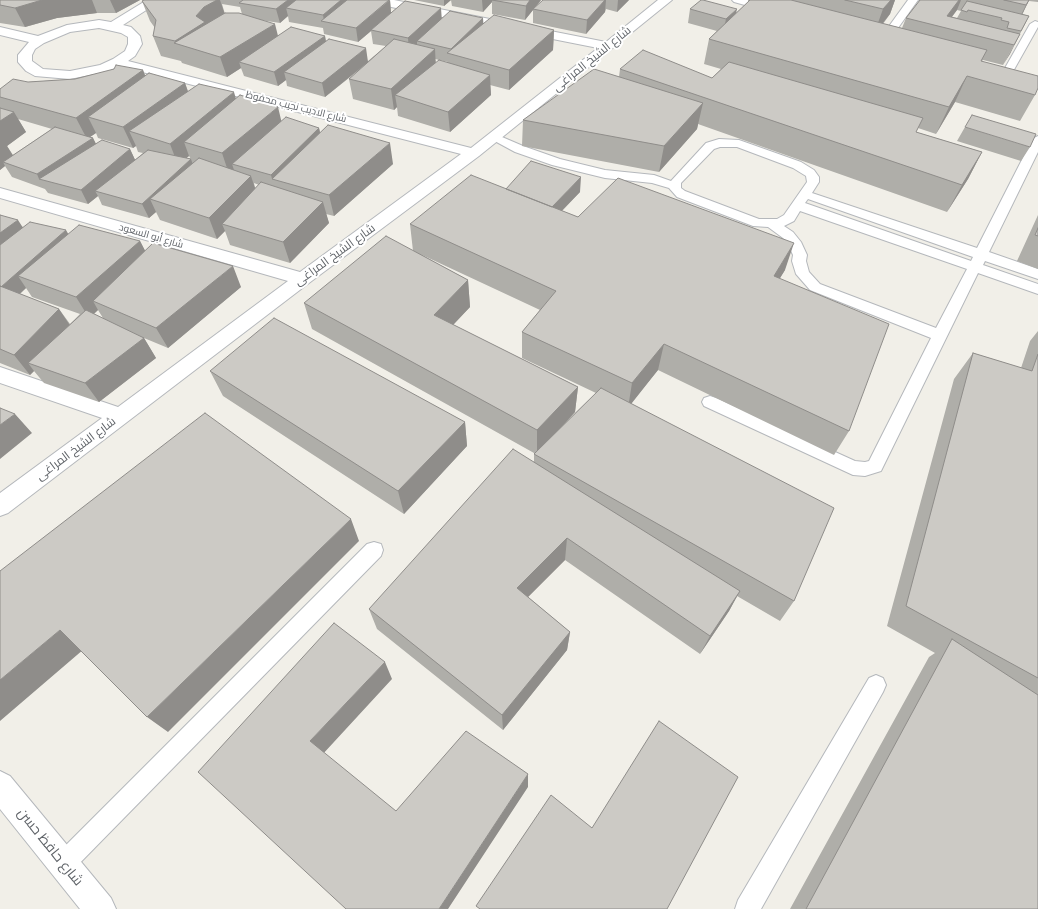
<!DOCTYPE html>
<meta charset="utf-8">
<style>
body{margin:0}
canvas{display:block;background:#f1efe8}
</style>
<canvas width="1038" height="909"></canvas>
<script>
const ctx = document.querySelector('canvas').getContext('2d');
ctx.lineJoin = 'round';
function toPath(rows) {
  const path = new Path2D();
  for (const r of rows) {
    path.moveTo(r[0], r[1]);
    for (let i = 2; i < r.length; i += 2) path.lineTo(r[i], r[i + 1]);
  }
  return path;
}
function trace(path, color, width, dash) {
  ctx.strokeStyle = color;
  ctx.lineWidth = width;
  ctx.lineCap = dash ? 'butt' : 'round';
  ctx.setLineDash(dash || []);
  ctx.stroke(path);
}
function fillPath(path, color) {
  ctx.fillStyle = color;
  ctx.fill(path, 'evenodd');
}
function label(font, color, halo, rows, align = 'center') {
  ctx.font = font + ' Figtree,Cairo,sans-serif';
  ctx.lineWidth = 4;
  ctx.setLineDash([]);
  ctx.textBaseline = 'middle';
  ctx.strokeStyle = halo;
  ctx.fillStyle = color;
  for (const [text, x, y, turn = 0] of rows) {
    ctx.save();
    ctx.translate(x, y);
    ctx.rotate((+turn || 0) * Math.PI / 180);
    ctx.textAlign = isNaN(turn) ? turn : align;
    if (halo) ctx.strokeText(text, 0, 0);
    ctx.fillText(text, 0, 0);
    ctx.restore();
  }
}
const service = toPath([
 [732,0,748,0,773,7,775,9,770,12,734,2,732,0],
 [908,0,918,0,888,42,880,42,879,40,908,0],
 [1035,21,1038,22,1038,27,1011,75,1010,77,1002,77,1001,75,1030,24,1035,21],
 [495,134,523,146,560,159,605,170,654,175,671,181,706,143,719,139,739,140,801,162,814,170,819,177,819,182,812,193,977,248,1032,140,1034,138,1038,136,1038,152,989,252,1038,269,1038,279,985,261,983,265,1038,284,1038,294,978,273,881,471,865,476,853,475,704,406,702,402,704,398,710,396,716,398,855,461,865,462,869,461,931,338,810,290,796,274,792,261,793,255,788,244,783,238,768,227,753,226,677,197,669,188,652,183,605,178,552,165,515,152,491,139,489,137,491,135,495,134],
 [720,147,737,147,793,168,806,176,807,182,784,215,777,219,759,219,685,191,681,188,681,183,714,149,720,147],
 [808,199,973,257,971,261,805,203,808,199],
 [800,211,967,269,936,328,820,284,809,272,806,261,807,255,801,242,793,232,784,226,794,221,800,211],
 [374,542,381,544,383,550,381,556,71,872,63,876,55,872,51,864,55,856,367,544,374,542],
 [876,675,883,678,886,685,883,692,761,909,735,909,738,900,869,678,876,675]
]);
const minor = toPath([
 [147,0,162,0,123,25,131,27,140,36,142,44,135,56,128,61,471,148,598,48,376,4,372,3,370,0,394,0,606,42,658,0,672,0,479,156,309,283,8,513,0,516,0,493,102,418,0,383,0,367,118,407,288,281,0,198,0,188,300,272,461,154,119,66,109,71,70,79,35,76,26,71,18,62,18,55,29,42,0,35,0,27,38,36,67,25,99,20,111,22,147,0],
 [99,28,121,33,128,37,128,44,125,51,113,59,100,65,70,71,43,69,32,61,32,55,35,49,44,43,70,32,99,28],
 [0,771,10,776,111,898,116,909,80,909,0,809,0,771]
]);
trace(service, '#b5b8bc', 2);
trace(minor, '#b5b8bc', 2);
fillPath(service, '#fff');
fillPath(minor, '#fff');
fillPath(toPath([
 [0,0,140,0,116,13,97,13,57,18,25,27,0,23],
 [144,0,390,0,391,13,484,24,554,30,553,50,509,90,490,85,491,95,450,132,398,116,397,107,394,110,353,99,349,79,359,70,325,97,287,86,286,80,278,86,244,76,241,68,227,77,182,63,181,61,161,56,153,36,155,28,150,21,142,1],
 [222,4,240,7,242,14,225,14],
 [288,16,289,22,323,28,324,34,358,42,371,31,373,44,386,46,368,61,326,41,325,36,278,36,260,20,280,23],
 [435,59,448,62,448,63,436,63],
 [414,0,451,0,444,6],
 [451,0,541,0,536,7,543,0,629,0,617,12,606,9,605,12,586,34,533,23,533,10,525,20,492,14,492,2,483,12,452,6],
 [748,0,895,0,890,14,883,24,902,28,906,18,920,0,1038,0,1038,2,1029,1,1022,14,1029,16,1020,34,1003,65,983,60,982,61,1035,95,1020,121,955,102,936,134,918,128,916,132,982,152,968,179,947,212,698,124,697,129,659,172,522,146,523,120,619,77,620,69,712,78,721,69,704,64,709,39,717,31,688,23,690,9,736,13,748,2],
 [957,10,961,11,957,18,952,17],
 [143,70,145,76,185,83,188,91,236,99,281,121,319,128,320,132,393,164,334,216,326,214,329,223,290,263,230,245,225,231,217,239,160,220,156,212,149,218,102,205,98,196,88,204,48,193,45,189,12,177,5,166,0,170,0,89,28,82,75,79],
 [18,119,52,129,13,155,7,146,26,132],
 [96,133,98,138,133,148,136,146,138,152,143,153,135,160,130,149,96,144,93,138,90,137],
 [189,156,191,159,186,158],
 [254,183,259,185,255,188],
 [965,127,1030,147,1021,161,957,141],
 [506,189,580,192,562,211,578,217,785,270,779,279,849,431,834,455,658,370,631,403,794,601,780,621,737,596,729,611,700,654,565,560,528,597,570,632,567,650,503,730,377,629,369,609,534,461,534,453,312,329,304,303,413,251,410,224],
 [420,254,540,310,522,332,522,358,596,393,566,422,575,412,578,387,453,325,470,307,468,280],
 [0,215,23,227,68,234,140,241,145,251,241,287,168,348,144,338,156,358,99,402,44,383,34,371,30,375,0,363],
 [26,288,32,297,80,314,70,324,59,309,20,294],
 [98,310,103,318,94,314],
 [1038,215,1038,269,1017,261],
 [1038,331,1038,909,790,909,929,657,935,653,887,626,954,379,973,353,1021,368,1030,341],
 [210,371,465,422,467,446,404,514,223,396]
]), '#afaea9');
fillPath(toPath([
 [42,0,92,0,97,13,57,18,25,27,15,8],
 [110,0,140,0,116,13],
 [217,0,220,0,226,18,175,43,175,41,204,7],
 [288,0,307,0,286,8,288,16,280,23,276,9],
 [341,0,357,0,324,21,323,15],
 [390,0,391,13,371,30,371,31,358,42,356,28],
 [444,0,451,0,444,6],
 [482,0,494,0,492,0,492,2,483,12],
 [530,0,541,0,525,20,526,6],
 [605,0,606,0,605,12,586,34,587,20],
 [618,0,629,0,617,12],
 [891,0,895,0,890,14,874,34,883,9],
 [959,0,961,0,957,10,944,27,947,16],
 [1029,0,1023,13,1016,25,1026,5],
 [441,8,442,22,417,41,417,44,409,52,408,38],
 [737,9,734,23,723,33,726,19],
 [483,18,484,32,452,54,451,49],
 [275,24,280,44,239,62,241,68,227,77,220,57],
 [554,30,553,50,509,90,509,70],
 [1020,34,1010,54,1003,65,1014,45],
 [325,36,327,50,284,72,286,80,278,86,274,72],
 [366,48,368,62,325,97,322,83],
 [435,49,436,69,395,95,397,107,394,110,391,89],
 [143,70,151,91,88,117,96,133,87,139,76,118],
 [490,75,491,95,450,132,448,112],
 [967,76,955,102,936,134,949,107],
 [185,83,192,104,129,131,136,146,133,148,123,127],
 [234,92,240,113,184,142,189,156,178,165,170,144],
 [703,103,697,129,659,172,664,146],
 [278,107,283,128,232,164,234,170,229,174,222,153],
 [14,112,26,132,7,146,15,159,3,162,5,166,0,170,0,121],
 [319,128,322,142,272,179,271,175],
 [93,138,100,152,39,179,37,174],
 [390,143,393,164,334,216,329,195],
 [130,149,137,164,95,191,98,196,88,204,81,190],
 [982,152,968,179,947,212,962,185],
 [191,159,196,174,150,199,156,212,149,218,142,204],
 [251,176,258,197,222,224,225,231,217,239,209,218],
 [581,177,580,192,548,225,549,210],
 [323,202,329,223,290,263,283,242],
 [18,220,27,234,0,256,0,233],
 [66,230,74,244,18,276,26,288,6,306,0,288],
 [140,241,151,262,93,301,98,310,89,318,76,297],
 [794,243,785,270,765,303,774,276],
 [233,266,241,287,168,348,156,328],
 [468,280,470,307,437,342,434,315],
 [59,309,73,330,28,363,34,371,30,375,14,355],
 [144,338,156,358,99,402,85,383],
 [664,344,658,370,628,408,632,383],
 [578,387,575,412,537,454,537,430],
 [15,414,32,433,0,459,0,425],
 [465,422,467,446,404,514,398,491],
 [351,519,359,541,168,732,147,717],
 [567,538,565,560,517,608,517,588],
 [740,591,729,611,700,654,710,636],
 [60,630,84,649,0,721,0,680],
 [570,632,567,650,503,730,502,715],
 [385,662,392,679,322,755,310,741],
 [528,774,528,787,448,909,439,909]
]), '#8f8d8a');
const building = toPath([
 [0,0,42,0,15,8,0,5,0,0],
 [144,0,217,0,204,7,196,16,205,22,175,41,153,36,156,20,142,1,144,0],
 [243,0,288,0,276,9,239,3,243,0],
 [296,0,341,0,323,15,286,8,296,0],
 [347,0,389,0,356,28,321,21,347,0],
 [492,0,530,0,526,6,492,0],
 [543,0,605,0,587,20,533,9,543,0],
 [701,0,703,0,737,9,726,19,690,9,701,0],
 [750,0,791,0,987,50,981,61,1038,76,1038,88,1035,95,967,76,949,107,709,39,750,0],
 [845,0,891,0,883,9,845,0],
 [920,0,959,0,947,16,1020,34,1014,45,906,18,920,0],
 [1004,0,1029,0,1026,5,1004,0],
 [405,1,441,8,408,38,371,30,405,1],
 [967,1,1029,16,1021,31,1007,28,1009,22,1001,20,1002,18,968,10,967,12,961,10,967,1],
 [450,11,483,18,451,49,417,41,450,11],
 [225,13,239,13,275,24,220,57,174,43,225,13],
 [494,15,554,30,509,70,447,53,494,15],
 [291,27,325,36,274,72,239,62,291,27],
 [329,39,366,48,322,83,284,72,329,39],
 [394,39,435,49,391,89,349,79,394,39],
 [643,50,712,78,729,62,923,118,916,132,982,152,962,185,620,69,643,50],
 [439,60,490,75,448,112,395,95,439,60],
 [116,65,143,70,76,118,0,97,0,89,13,79,28,82,75,79,114,69,116,65],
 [594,69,703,103,664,146,523,120,594,69],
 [149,73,185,83,123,127,88,117,149,73],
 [199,84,234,92,170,144,129,131,199,84],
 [240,95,278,107,222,153,184,142,240,95],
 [0,108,14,112,0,121,0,108],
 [972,115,1036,134,1030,147,965,127,972,115],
 [286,117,319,128,271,175,232,164,286,117],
 [328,125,390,143,329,195,272,179,328,125],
 [55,127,93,138,37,174,3,162,55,127],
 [102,140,130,149,81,190,39,179,102,140],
 [148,150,191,159,142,204,95,191,148,150],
 [199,158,251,176,209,218,150,199,199,158],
 [531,161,581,177,552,207,506,189,531,161],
 [471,175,578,217,618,178,794,243,774,276,889,324,849,431,664,344,632,383,522,332,556,291,410,224,471,175],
 [261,182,323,202,283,242,222,224,261,182],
 [0,215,18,220,0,233,0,215],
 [30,222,66,230,1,287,0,286,0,245,30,222],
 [79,225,140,241,76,297,18,276,79,225],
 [1038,228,1038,236,1035,235,1038,228],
 [386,236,468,280,434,315,578,387,537,430,304,303,386,236],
 [153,243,233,266,156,328,93,301,153,243],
 [0,286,59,309,14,355,0,349,0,286],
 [86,310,144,338,85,383,28,363,86,310],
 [274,318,465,422,398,491,210,371,274,318],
 [973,353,1032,371,1038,354,1038,678,906,606,973,353],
 [601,388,834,508,794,601,534,454,601,388],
 [0,408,15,414,0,425,0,408],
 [205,413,351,519,147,717,60,630,0,680,0,571,205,413],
 [513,449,740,591,710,636,567,538,517,588,570,632,502,715,369,609,513,449],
 [334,623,385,662,310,741,396,811,466,731,528,774,439,909,346,909,198,772,334,623],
 [952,639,1038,695,1038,909,806,909,952,639],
 [659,721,738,777,667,909,480,909,476,906,551,795,592,828,659,721]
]);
fillPath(building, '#cccac5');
trace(building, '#8f8d8a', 1);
label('10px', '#5f6368', '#fff', [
 ["شارع الاديب نجيب محفوظ",296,107,14],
 ["شارع أبو السعود",151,236,16]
]);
label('12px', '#5f6368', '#fff', [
 ["شارع الشيخ المراغى",592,59,-39],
 ["شارع الشيخ المراغى",335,255,-36],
 ["شارع الشيخ المراغى",76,449,-37]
]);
label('14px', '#5f6368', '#fff', [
 ["شارع حافظ حسن",50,847,51]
]);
</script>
